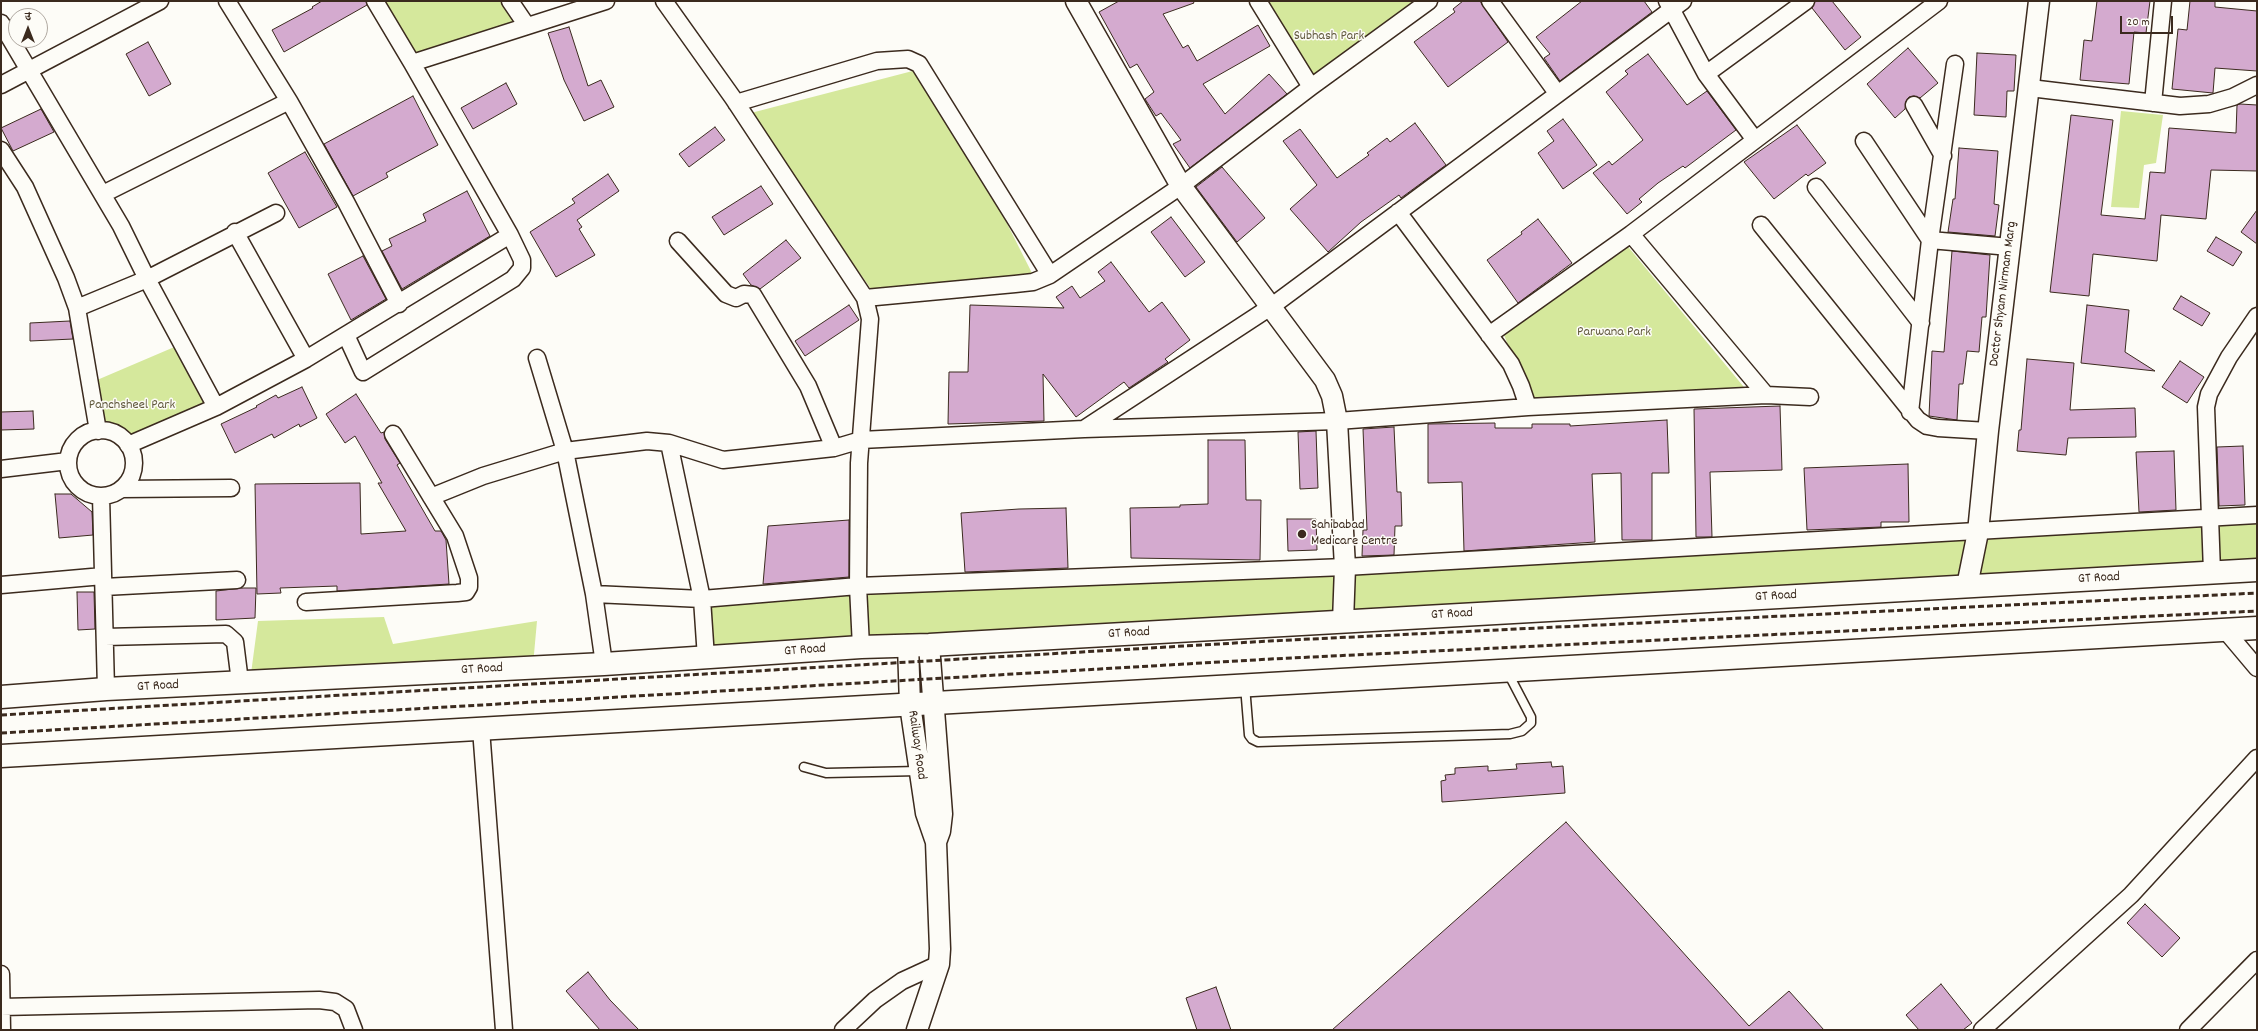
<!DOCTYPE html>
<meta charset="utf-8">
<style>
body{margin:0}
#map{position:relative;width:2258px;height:1031px;overflow:hidden;background:#fdfcf7;font-family:Dekko,"Playpen Sans Deva",sans-serif}
canvas{display:block}
.frame{position:absolute;inset:0;border:2px solid #3b2a1e;pointer-events:none}
.north{position:absolute;left:8px;top:8px;width:40px;height:40px;box-sizing:border-box;background:#fdfcf7;border:1px solid #afa8a0;border-radius:50%;rotate:0deg;font-size:11px;font-weight:700;line-height:16px;text-align:center;color:#3b2a1e}
.north::after{content:'';display:block;margin:auto;width:14px;height:18px;background:#3b2a1e;clip-path:polygon(50% 0,100% 100%,50% 72%,0 100%)}
.scale{position:absolute;left:2120px;top:16px;width:53px;height:18px;box-sizing:border-box;border:2px solid #3b2a1e;border-top:0;padding-left:5px;font-size:12px;line-height:14px;white-space:nowrap;color:#3b2a1e;-webkit-text-stroke:3px #fdfcf7;paint-order:stroke}
</style>
<div id="map">
<canvas width="2258" height="1031"></canvas>
<div class="frame"></div>
<div class="north">उ</div>
<div class="scale">20 m</div>
</div>
<script>
const ctx = document.querySelector('canvas').getContext('2d');
ctx.lineJoin = 'round';
function fillPath(path, color) {
  ctx.fillStyle = color;
  ctx.fill(path, 'evenodd');
}
function toPath(rows) {
  const path = new Path2D();
  for (const r of rows) {
    if (r.length === 3) {
      path.moveTo(r[0] + r[2], r[1]);
      path.arc(r[0], r[1], r[2], 0, 2 * Math.PI);
      continue;
    }
    path.moveTo(r[0], r[1]);
    for (let i = 2; i < r.length; i += 2) path.lineTo(r[i], r[i + 1]);
  }
  return path;
}
function trace(path, color, width, dash) {
  ctx.strokeStyle = color;
  ctx.lineWidth = width;
  ctx.lineCap = dash ? 'butt' : 'round';
  ctx.setLineDash(dash || []);
  ctx.stroke(path);
}
function label(font, color, halo, rows, align = 'center') {
  ctx.font = font + ' Dekko,sans-serif';
  ctx.lineWidth = 3;
  ctx.setLineDash([]);
  ctx.textBaseline = 'middle';
  ctx.strokeStyle = halo;
  ctx.fillStyle = color;
  for (const [text, x, y, turn = 0] of rows) {
    ctx.save();
    ctx.translate(x, y);
    ctx.rotate((+turn || 0) * Math.PI / 180);
    ctx.textAlign = isNaN(turn) ? turn : align;
    if (halo) ctx.strokeText(text, 0, 0);
    ctx.fillText(text, 0, 0);
    ctx.restore();
  }
}
fillPath(toPath([
 [382,1,513,1,525,20,414,54],
 [1263,1,1438,1,1319,88],
 [928,67,1037,283,871,289,747,114],
 [2121,111,2163,115,2156,163,2144,165,2139,208,2111,207],
 [1625,243,1748,392,1531,403,1504,335],
 [179,345,214,406,136,446,96,437,90,383],
 [2257,516,2257,570,711,658,703,600],
 [384,617,393,644,537,621,533,665,250,681,258,621]
]), '#d5e89c');
const building = toPath([
 [322,1,366,1,367,5,284,52,272,30,313,8,312,7,322,1],
 [1119,1,1193,1,1194,3,1163,14,1183,48,1188,45,1197,61,1258,25,1270,46,1203,84,1225,114,1269,74,1287,94,1190,168,1173,144,1181,140,1161,113,1156,116,1145,99,1154,92,1137,64,1130,68,1099,12,1119,1],
 [1463,1,1480,1,1508,42,1448,87,1414,42,1455,12,1453,9,1463,1],
 [1582,1,1644,1,1652,12,1560,81,1544,58,1550,54,1536,37,1582,1],
 [1815,1,1832,1,1861,37,1845,50,1812,8,1815,1],
 [2097,1,2150,1,2146,33,2134,32,2129,84,2080,80,2084,40,2092,41,2097,1],
 [2190,1,2215,1,2215,7,2257,11,2257,71,2215,68,2213,93,2172,89,2178,29,2187,30,2190,1],
 [569,27,588,86,601,80,614,107,584,121,564,80,548,33,569,27],
 [148,42,171,84,149,96,126,54,148,42],
 [1908,48,1938,83,1920,98,1914,96,1909,97,1906,101,1905,109,1895,118,1867,84,1908,48],
 [1977,53,2016,55,2014,91,2007,91,2006,117,1974,115,1977,53],
 [1648,54,1687,105,1707,91,1736,130,1685,168,1683,166,1658,183,1639,199,1642,202,1627,214,1593,173,1609,161,1612,165,1643,140,1606,92,1628,74,1625,71,1648,54],
 [506,83,517,104,473,129,461,108,506,83],
 [413,96,438,145,386,173,388,177,353,196,324,144,413,96],
 [2240,104,2257,105,2257,171,2211,170,2206,219,2161,215,2157,261,2093,254,2089,296,2050,292,2071,115,2113,120,2101,215,2145,219,2150,172,2165,173,2169,128,2236,133,2237,105,2240,104],
 [41,109,54,132,13,151,1,128,41,109],
 [1563,119,1597,165,1563,189,1538,153,1554,141,1547,131,1563,119],
 [1415,123,1446,165,1401,198,1399,195,1361,222,1328,252,1290,209,1317,185,1283,141,1300,129,1337,178,1369,155,1367,153,1387,138,1390,142,1415,123],
 [1797,125,1826,163,1808,176,1806,174,1774,199,1744,162,1797,125],
 [715,127,725,140,689,167,679,154,715,127],
 [1959,148,1998,151,1994,204,1999,205,1995,236,1948,232,1953,199,1955,199,1959,148],
 [305,152,337,207,299,228,268,173,305,152],
 [1222,167,1265,218,1237,242,1196,187,1222,167],
 [608,174,619,191,577,220,582,227,579,229,595,255,556,277,530,232,575,203,572,199,608,174],
 [761,186,773,204,724,235,712,217,761,186],
 [467,191,490,236,402,289,382,251,392,246,389,239,426,221,423,214,467,191],
 [2257,210,2257,244,2241,232,2257,210],
 [1171,217,1205,262,1185,277,1151,232,1171,217],
 [1538,219,1572,263,1518,303,1487,260,1522,234,1521,232,1538,219],
 [2216,237,2242,252,2233,266,2207,251,2216,237],
 [786,240,801,258,760,289,751,285,743,274,786,240],
 [1952,251,1990,255,1986,317,1982,317,1979,352,1967,351,1963,384,1959,384,1957,420,1929,416,1932,351,1944,352,1952,251],
 [363,256,386,299,351,320,328,274,363,256],
 [1111,262,1149,312,1162,302,1190,340,1165,359,1168,362,1129,388,1124,382,1076,417,1043,374,1044,421,948,424,949,372,968,372,970,305,1064,308,1056,297,1072,286,1080,298,1105,281,1098,272,1111,262],
 [2181,296,2210,313,2202,326,2173,309,2181,296],
 [849,305,859,320,805,356,795,341,849,305],
 [2087,305,2129,310,2125,352,2155,371,2081,363,2087,305],
 [70,321,73,339,30,341,30,323,70,321],
 [2027,359,2074,363,2070,410,2135,408,2136,437,2068,438,2066,455,2017,451,2019,430,2021,430,2027,359],
 [2180,361,2204,377,2187,403,2162,387,2180,361],
 [302,387,317,418,300,427,299,424,274,438,272,434,235,453,221,424,257,407,256,406,276,395,278,398,302,387],
 [356,394,381,433,384,432,385,439,400,463,397,465,435,531,441,531,446,540,449,584,337,591,337,586,280,588,281,593,257,594,255,484,360,483,361,534,406,531,378,483,382,483,355,436,345,443,326,414,356,394],
 [1780,406,1782,470,1710,472,1712,537,1696,537,1694,409,1780,406],
 [33,411,34,429,1,430,1,412,33,411],
 [1667,420,1669,473,1652,473,1652,540,1622,540,1621,473,1592,474,1595,542,1464,551,1462,482,1428,483,1428,424,1495,423,1495,428,1532,428,1532,424,1570,424,1570,426,1667,420],
 [1394,427,1397,492,1401,492,1402,526,1395,526,1394,555,1362,556,1363,530,1367,530,1363,429,1394,427],
 [1316,431,1318,488,1300,489,1298,432,1316,431],
 [1208,440,1245,440,1246,500,1261,500,1260,560,1131,558,1130,508,1180,507,1180,505,1208,504,1208,440],
 [2243,446,2245,505,2219,506,2217,447,2243,446],
 [2174,451,2176,510,2139,512,2136,452,2174,451],
 [1908,464,1909,522,1881,522,1881,527,1807,530,1804,468,1908,464],
 [55,494,71,494,92,512,93,535,59,538,55,494],
 [1066,508,1068,568,965,572,961,513,1019,509,1066,508],
 [1287,519,1316,519,1317,550,1288,551,1287,519],
 [849,520,849,577,763,584,768,526,849,520],
 [242,588,256,588,255,618,216,620,216,591,242,588],
 [77,592,94,592,95,629,78,630,77,592],
 [1551,762,1552,767,1563,766,1565,793,1442,802,1441,781,1446,780,1445,775,1455,774,1455,768,1488,766,1488,771,1502,770,1517,769,1516,764,1551,762],
 [1566,822,1749,1026,1789,991,1824,1030,1332,1030,1566,822],
 [2145,904,2180,938,2162,957,2127,923,2145,904],
 [588,972,610,1000,639,1030,600,1030,566,991,588,972],
 [1941,984,1972,1023,1963,1030,1919,1030,1906,1015,1941,984],
 [1216,987,1231,1030,1197,1030,1186,998,1216,987]
]);
fillPath(building, '#d4aacf');
trace(building, '#3b2a1e', 1);
const service = toPath([
 [1245,686,1249,735,1252,739,1258,742,1510,734,1522,731,1531,723,1531,717,1508,673],
 [804,767,826,773,919,771]
]);
const minor = toPath([
 [227,1,289,101,346,202,399,304],
 [510,1,527,26],
 [664,1,733,98,865,298,870,319,859,463,858,586,861,647],
 [1258,1,1311,87],
 [1490,1,1557,93],
 [1667,1,1706,74,1755,140],
 [1,23,121,226,147,279,216,407],
 [412,63,606,1],
 [1706,74,1806,1],
 [1,85,160,1],
 [2030,88,2180,106,2209,104,2233,97,2257,85],
 [736,103,877,61,908,59,919,64,1050,275],
 [2153,103,2163,1],
 [1914,105,1943,156],
 [1864,141,1930,240,2010,247],
 [1,150,25,187,66,278,77,308,98,431],
 [1816,187,1921,323],
 [103,194,289,101],
 [1398,212,1511,364,1521,386,1528,407],
 [1761,225,1918,420,1927,426,1938,428,1988,431],
 [235,232,306,359],
 [1631,234,1766,395],
 [678,241,726,294,736,298,744,294,753,295,808,386,834,448],
 [865,298,1015,284,1033,282,1050,275,1181,186,1311,87,1429,1],
 [77,308,147,279,276,213],
 [346,335,363,372,513,279,522,268,522,260,510,235,412,63,375,1],
 [1489,335,1631,234,1939,1],
 [537,358,565,451,594,594,604,664],
 [1910,412,1930,240,1955,64],
 [1084,429,1272,306,1683,1],
 [101,463,33],
 [669,443,702,599,706,658],
 [128,445,216,407,306,359,510,235],
 [1,469,68,461],
 [121,489,231,488],
 [101,496,106,689],
 [431,497,483,476,565,451,647,441,669,443,723,460,834,448,861,440,1084,429,1337,421,1528,407,1766,395,1810,397],
 [2212,572,2206,407,2209,394,2229,357,2257,316],
 [1,585,103,576],
 [104,587,237,580],
 [594,594,702,599,858,586,1345,567,2257,515],
 [306,602,457,593,466,592,469,587,469,578,455,536,393,434],
 [2225,630,2257,668],
 [105,637,226,634,235,642,240,682],
 [481,729,504,1030],
 [1,974,2,1030],
 [1,1007,319,1000,335,1002,346,1009,354,1030],
 [843,1030,875,1000,902,981,939,964],
 [1982,1030,2131,895,2257,758],
 [2188,1030,2257,960]
]);
const tertiary = toPath([
 [1076,1,1181,186,1325,380,1332,396,1337,421,1345,567,1343,622],
 [1967,586,1978,532,1988,431,2039,1],
 [908,645,910,705,926,813,936,842,940,949,939,964,917,1030],
 [929,645,942,814,940,831,936,842]
]);
const trunk = toPath([
 [1,697,106,689,604,664,861,647,929,645,2257,570],
 [1,756,2257,628]
]);
trace(service, '#3b2a1e', 11);
trace(minor, '#3b2a1e', 19);
trace(tertiary, '#3b2a1e', 23);
trace(trunk, '#3b2a1e', 25);
trace(service, '#fdfcf7', 8);
trace(minor, '#fdfcf7', 16);
trace(tertiary, '#fdfcf7', 20);
trace(trunk, '#fdfcf7', 22);
trace(toPath([
 [1,715,1270,641,2257,593],
 [1,733,1271,659,2257,611]
]), '#3b2a1e', 3, [6, 3]);
for (const [x, y, r, color] of [
 [1302,534,5,"#3b2a1e"]
]) {
  const dot = new Path2D();
  dot.arc(x, y, r, 0, 2 * Math.PI);
  ctx.fillStyle = color;
  ctx.fill(dot);
  trace(dot, '#fdfcf7', 1.5);
}
label('14px', '#625a3e', '#fdfcf7', [
 ["Subhash Park",1329,37],
 ["Parwana Park",1614,333],
 ["Panchsheel Park",132,406]
]);
label('14px', '#3b2a1e', '#fdfcf7', [
 ["Doctor Shyam Nirmam Marg",2004,294,-83],
 ["GT Road",2099,579,-3],
 ["GT Road",1776,597,-3],
 ["GT Road",1452,615,-3],
 ["GT Road",1129,634,-3],
 ["GT Road",805,651,-4],
 ["GT Road",482,670,-3],
 ["GT Road",158,687,-3],
 ["Railway Road",916,745,82]
]);
label('14px', '#3b2a1e', '#fdfcf7', [
 ["Sahibabad",1311,526],
 ["Medicare Centre",1311,542]
], 'left');
</script>
